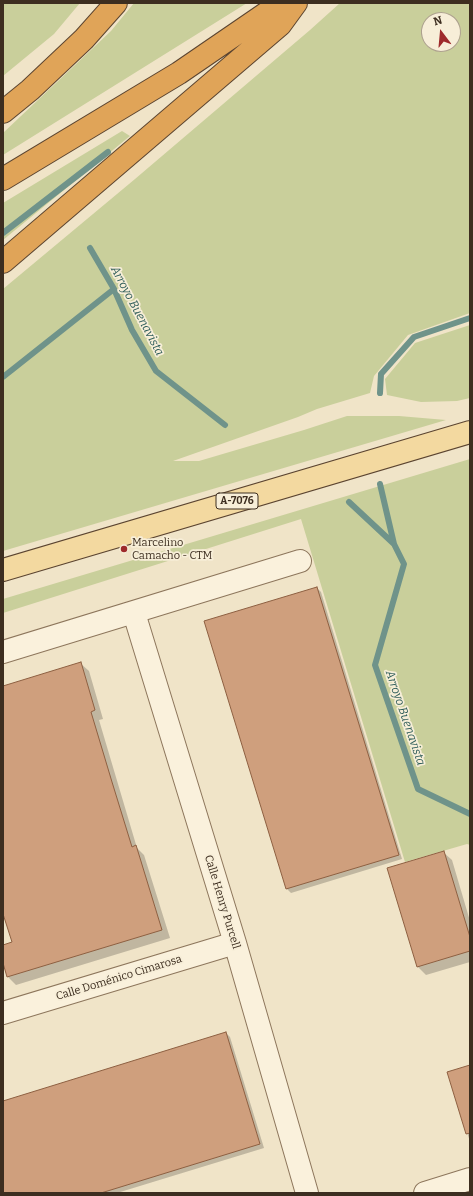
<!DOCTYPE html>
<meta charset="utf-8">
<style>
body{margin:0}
#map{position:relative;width:473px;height:1196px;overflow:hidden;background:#f0e4c8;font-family:Bitter,serif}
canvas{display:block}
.frame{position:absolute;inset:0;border:4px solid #3d2e20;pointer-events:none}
.north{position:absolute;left:421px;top:12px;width:40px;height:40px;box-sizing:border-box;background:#f7eed8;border:1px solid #ada18e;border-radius:50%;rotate:344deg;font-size:11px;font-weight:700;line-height:16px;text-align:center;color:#3d2e20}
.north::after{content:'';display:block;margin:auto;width:14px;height:18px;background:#9e2a2b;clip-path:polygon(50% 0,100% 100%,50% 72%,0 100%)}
</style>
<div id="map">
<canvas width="473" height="1196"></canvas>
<div class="frame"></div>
<div class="north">N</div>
</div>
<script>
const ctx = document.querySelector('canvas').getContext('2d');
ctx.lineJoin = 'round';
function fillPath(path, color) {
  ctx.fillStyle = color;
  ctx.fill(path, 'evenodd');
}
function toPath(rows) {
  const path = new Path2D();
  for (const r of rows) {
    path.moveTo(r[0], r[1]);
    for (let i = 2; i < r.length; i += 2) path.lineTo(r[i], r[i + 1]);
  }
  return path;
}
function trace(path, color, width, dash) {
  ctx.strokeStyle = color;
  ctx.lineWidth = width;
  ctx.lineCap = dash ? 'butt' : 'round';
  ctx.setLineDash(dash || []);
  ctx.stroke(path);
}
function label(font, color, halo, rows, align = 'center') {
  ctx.font = font + ' Bitter,serif';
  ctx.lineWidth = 3.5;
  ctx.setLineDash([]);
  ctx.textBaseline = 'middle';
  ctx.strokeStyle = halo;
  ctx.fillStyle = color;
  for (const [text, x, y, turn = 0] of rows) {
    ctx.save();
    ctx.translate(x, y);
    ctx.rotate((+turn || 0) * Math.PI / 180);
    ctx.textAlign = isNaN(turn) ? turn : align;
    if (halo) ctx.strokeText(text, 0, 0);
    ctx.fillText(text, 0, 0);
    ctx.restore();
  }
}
fillPath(toPath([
 [5,3,80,3,54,34,3,76,3,4],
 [134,3,247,3,3,155,3,133,111,31],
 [340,3,470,3,470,313,408,335,374,376,370,393,317,409,298,417,173,461,199,461,304,430,347,416,399,416,446,420,3,551,3,289,135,179,310,30],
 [429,20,453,20,453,44,429,44],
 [122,131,130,136,3,240,3,203],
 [470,325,470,398,457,401,421,402,387,395,385,379,415,343],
 [470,459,470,845,467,844,405,862,301,519,3,613,3,599]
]), '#c9cf9b');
fillPath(toPath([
 [317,588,321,592,402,859,291,893,287,889],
 [80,663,89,671,103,719,99,720,137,848,144,855,170,938,16,985,8,977,3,960,3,946,13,943,3,910,3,687],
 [443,852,452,860,470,921,470,962,426,975,418,967],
 [226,1033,230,1037,264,1148,117,1193,3,1193,3,1102],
 [470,1066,470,1142,449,1073]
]), '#0003');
trace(toPath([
 [3,233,108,152],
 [90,248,114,289,132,330,156,371,225,425],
 [3,377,114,289],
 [380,393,381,374,414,337,470,318],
 [380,484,394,544],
 [349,502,394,544,404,564,375,665,418,789,470,814]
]), '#6f938a', 6);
const building = toPath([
 [317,587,399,855,286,889,204,621,317,587],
 [81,662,95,710,91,712,112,782,132,847,136,845,162,930,7,977,3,963,3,945,12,942,3,914,3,686,81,662],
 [444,851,470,937,470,951,417,967,387,868,444,851],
 [226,1032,260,1144,101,1193,3,1193,3,1101,226,1032],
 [470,1065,470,1133,466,1134,447,1072,470,1065]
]);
fillPath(building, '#cf9f7d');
trace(building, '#8d5f41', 1);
const minor = toPath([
 [134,613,235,943,307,1193],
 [3,652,300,561],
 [3,1013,235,943],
 [425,1193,470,1179]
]);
const major = toPath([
 [3,570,470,432]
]);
const highway = toPath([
 [3,112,30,90,84,39,116,3],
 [3,179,179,73,268,12,279,3],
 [3,262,280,25,296,3]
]);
trace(minor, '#8d765c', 24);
trace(major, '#5b4430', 24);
trace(highway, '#5b4430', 24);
trace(minor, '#faf1dc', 22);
trace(major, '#f3d9a0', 22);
trace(highway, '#e0a458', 22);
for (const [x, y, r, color] of [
 [124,549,4,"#9e2a2b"]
]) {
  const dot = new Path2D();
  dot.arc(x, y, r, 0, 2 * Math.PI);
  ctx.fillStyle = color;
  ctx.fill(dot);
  trace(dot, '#f7eed8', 1.5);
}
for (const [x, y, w] of [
 [237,501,42]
]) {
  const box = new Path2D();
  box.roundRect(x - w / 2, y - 8, w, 16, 3);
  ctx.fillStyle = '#f7eed8';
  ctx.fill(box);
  trace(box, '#3d2e20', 1);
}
label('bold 10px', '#3d2e20', null, [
 ["A-7076",237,501]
]);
label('11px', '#3d2e20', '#f7eed8', [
 ["Marcelino",132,543],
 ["Camacho - CTM",132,556]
], 'left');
label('11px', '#3d2e20', '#f7eed8', [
 ["Calle Henry Purcell",222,902,73],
 ["Calle Doménico Cimarosa",119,978,-17]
]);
label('italic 12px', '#2f5d5a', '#f7eed8', [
 ["Arroyo Buenavista",137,311,62],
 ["Arroyo Buenavista",405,718,71]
]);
</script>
